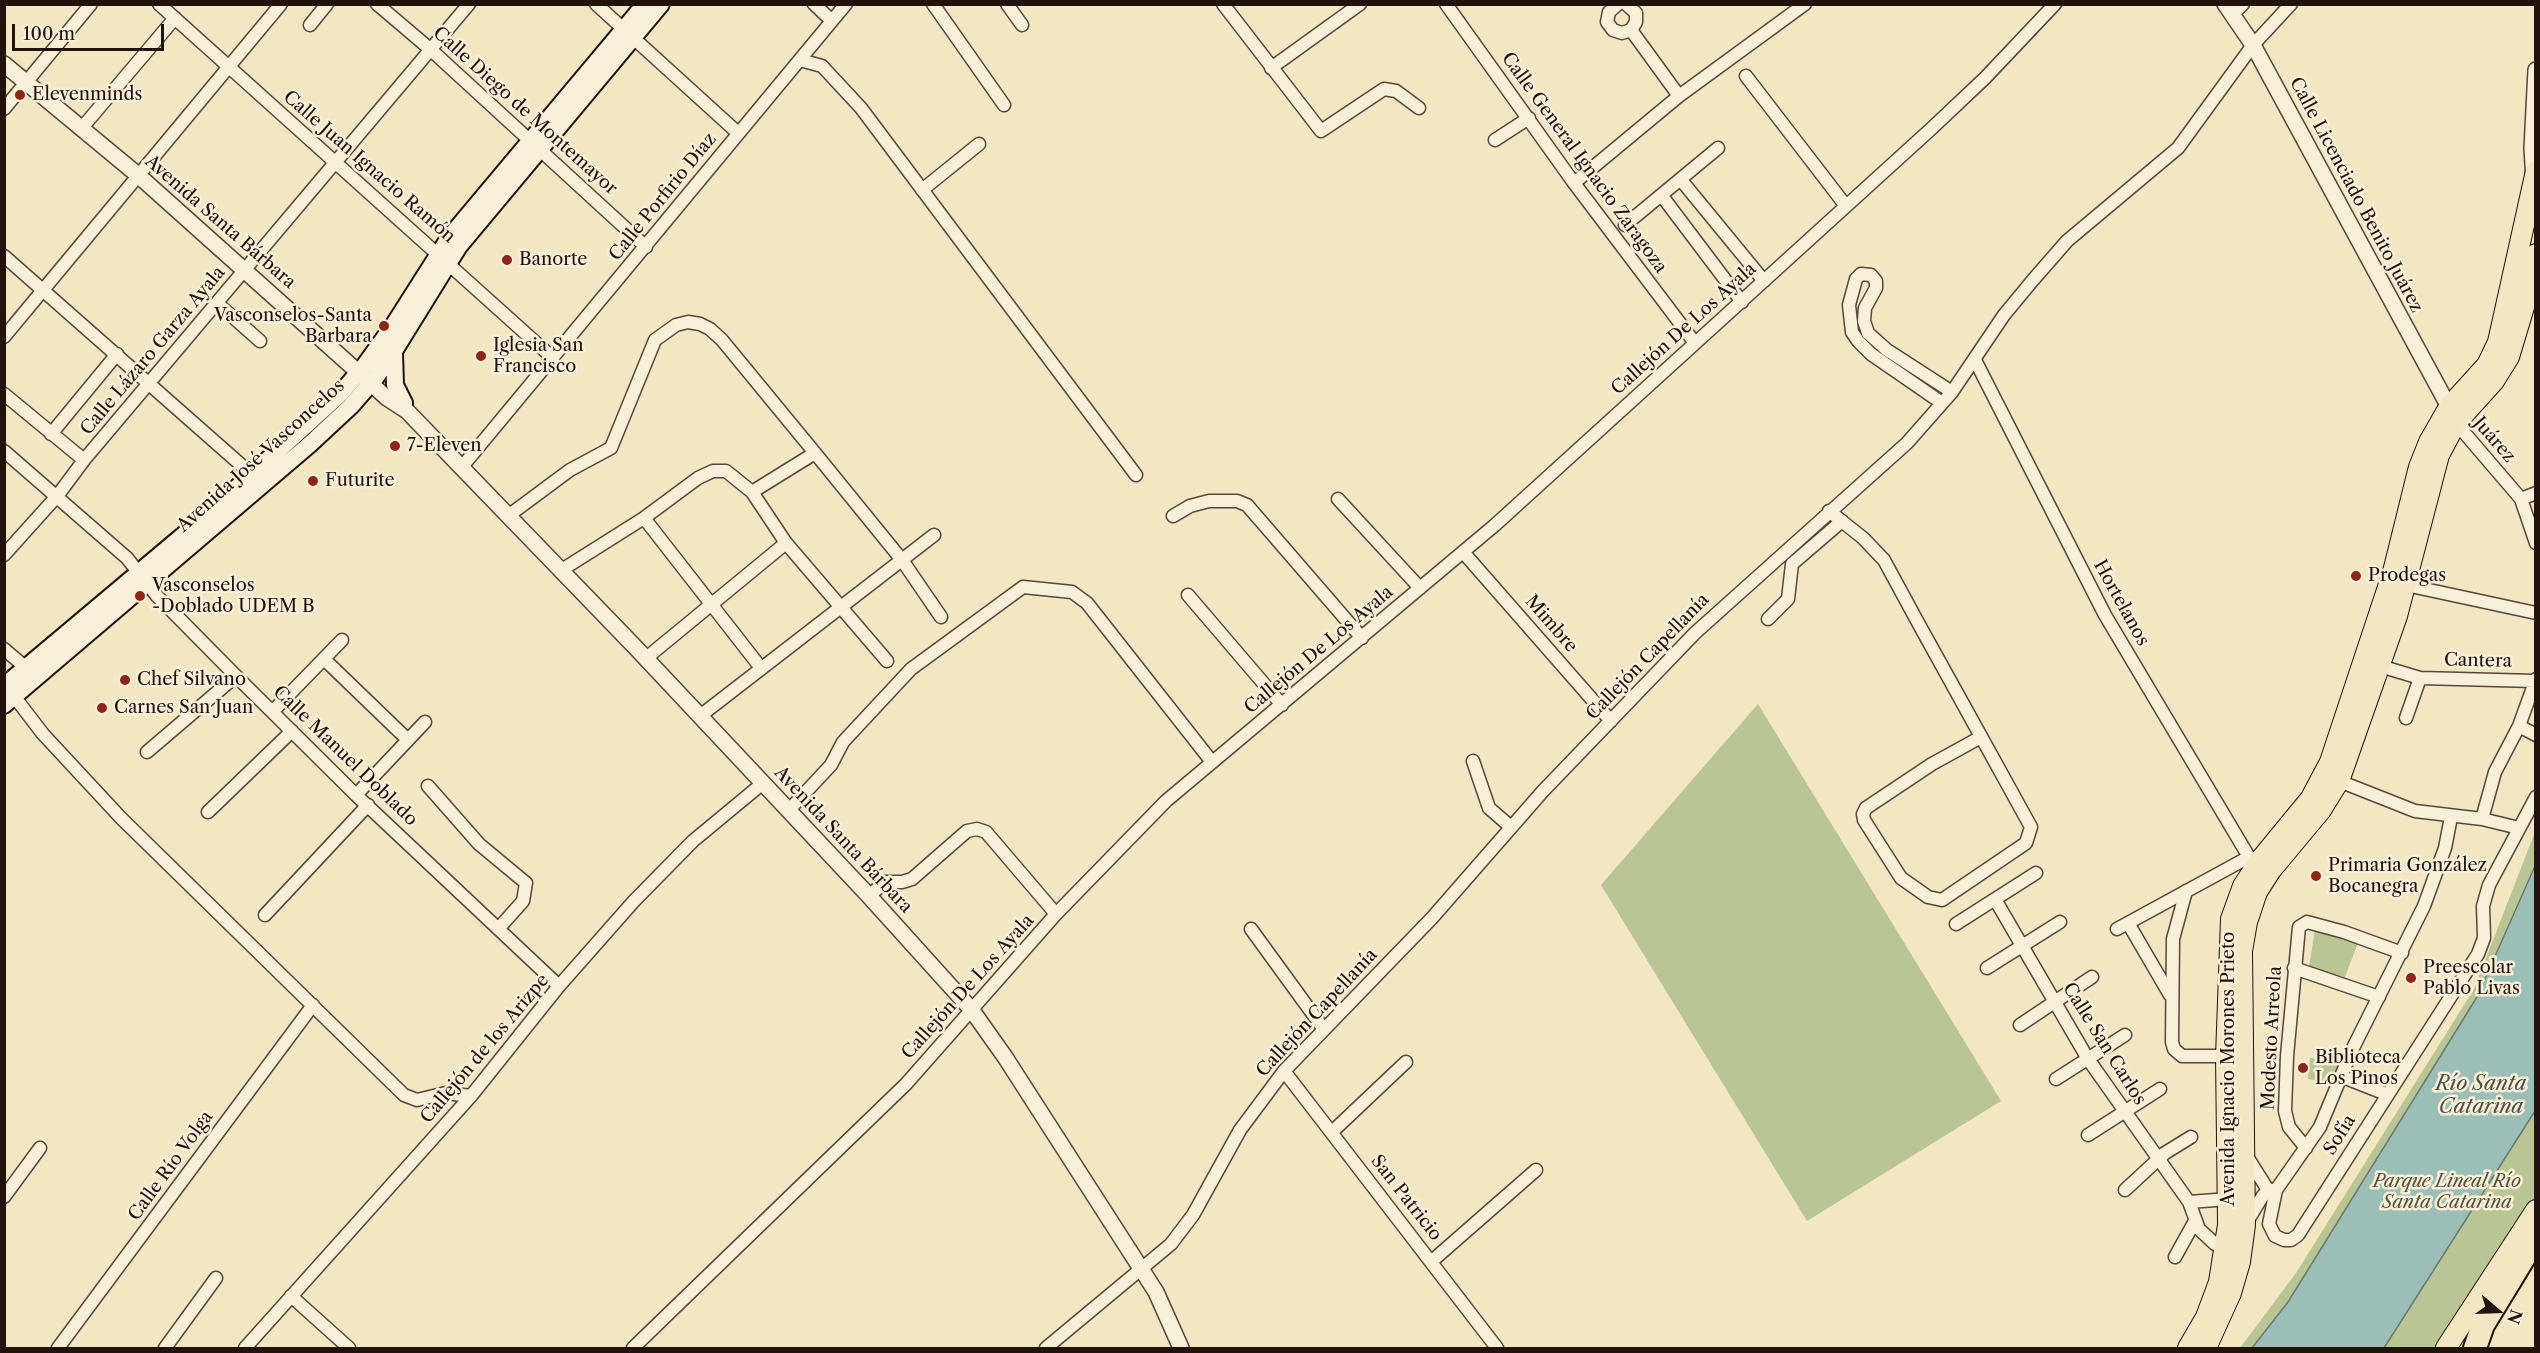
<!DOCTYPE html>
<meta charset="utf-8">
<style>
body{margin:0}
#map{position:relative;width:2540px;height:1353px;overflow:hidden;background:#f2e6c3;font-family:"Libre Caslon Text",serif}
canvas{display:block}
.frame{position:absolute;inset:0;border:6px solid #21120c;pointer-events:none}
.north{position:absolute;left:2468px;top:1281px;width:60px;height:60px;-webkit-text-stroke:4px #f7efd8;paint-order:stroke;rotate:109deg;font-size:16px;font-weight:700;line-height:24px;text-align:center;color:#21120c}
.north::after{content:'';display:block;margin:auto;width:21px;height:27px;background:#21120c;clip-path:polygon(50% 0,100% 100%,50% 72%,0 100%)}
.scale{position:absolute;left:12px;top:24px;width:152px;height:27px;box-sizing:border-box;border:3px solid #21120c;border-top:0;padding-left:8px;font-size:18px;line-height:21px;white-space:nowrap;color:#21120c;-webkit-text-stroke:4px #f7efd8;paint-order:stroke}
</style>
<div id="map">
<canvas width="2540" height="1353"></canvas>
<div class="frame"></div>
<div class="north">N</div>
<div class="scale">100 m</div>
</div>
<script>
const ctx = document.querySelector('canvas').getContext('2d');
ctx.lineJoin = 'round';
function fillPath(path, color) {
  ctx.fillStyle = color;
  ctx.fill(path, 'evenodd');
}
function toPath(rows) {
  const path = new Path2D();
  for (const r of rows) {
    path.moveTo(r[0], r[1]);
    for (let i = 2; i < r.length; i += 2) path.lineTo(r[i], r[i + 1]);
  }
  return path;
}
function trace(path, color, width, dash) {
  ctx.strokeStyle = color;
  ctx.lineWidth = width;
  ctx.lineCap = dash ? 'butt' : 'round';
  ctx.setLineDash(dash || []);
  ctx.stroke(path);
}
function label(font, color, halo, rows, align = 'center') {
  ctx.font = font + ' "Libre Caslon Text",serif';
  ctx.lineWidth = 5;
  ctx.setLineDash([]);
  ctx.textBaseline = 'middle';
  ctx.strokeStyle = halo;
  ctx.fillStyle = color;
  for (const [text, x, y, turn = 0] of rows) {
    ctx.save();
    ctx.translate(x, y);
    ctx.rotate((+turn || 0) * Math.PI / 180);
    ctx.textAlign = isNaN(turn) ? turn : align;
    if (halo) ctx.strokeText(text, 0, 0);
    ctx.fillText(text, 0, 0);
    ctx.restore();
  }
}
fillPath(toPath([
 [1758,704,2001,1101,1807,1221,1601,885],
 [2535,832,2535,1212,2447,1348,2240,1348,2296,1273,2474,989],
 [2315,929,2359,940,2345,977,2309,967],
 [2310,1058,2338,1062,2333,1083,2308,1079]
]), '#bac594');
const water = toPath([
 [2535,866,2535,1111,2384,1348,2252,1348,2288,1302,2477,997,2535,866]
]);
fillPath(water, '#9bbfb7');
trace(water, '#6a7a73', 1.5);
const minor = toPath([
 [159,4,553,358],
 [377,4,430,49,646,247],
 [596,4,738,133],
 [814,4,832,21],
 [933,4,1004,105],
 [1007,4,1022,25],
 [1223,4,1321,131,1384,89,1396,91,1419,108],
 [1446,4,1574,183,1695,343],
 [1618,4,1609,12,1607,22,1613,30,1622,33,1631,30,1636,22,1636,13,1626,4],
 [2232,15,2243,4],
 [310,25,327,4],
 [1631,30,1679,96],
 [800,60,822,66,861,108,1136,475],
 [1271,68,1360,4],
 [1746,76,1846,206],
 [4,109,91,4],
 [81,129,175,18],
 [1495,140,1529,118],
 [1681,180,1764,281],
 [1574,183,1679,96,1805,4],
 [922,190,979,144],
 [1662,196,1742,302],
 [1625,225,1718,148],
 [4,256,257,479],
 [217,303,260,341],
 [4,337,281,4],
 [1975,360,2105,615,2249,857,2260,860],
 [4,394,84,460],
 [1942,403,1871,354,1858,341,1852,332,1849,305,1856,279,1861,274,1871,275,1876,281,1876,288,1865,308,1864,321,1868,333,1887,350,1952,392],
 [2456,423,2521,499,2536,543],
 [51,434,117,354],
 [4,451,127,558,157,596,236,676,356,795,559,986],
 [461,468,846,4],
 [752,492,815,453],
 [1338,499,1420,588],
 [2521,499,2536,493],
 [1829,511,1863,538,1884,560,1916,619,1978,731,2031,827,2026,843,1942,900,1928,897,1901,878,1864,820,1863,814,1866,808,1932,764,1981,737],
 [508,516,570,470,611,448,655,340,676,325,688,322,700,324,710,329,722,340,815,453,902,560,941,617],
 [1173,516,1190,506,1209,501,1237,501,1247,505,1362,638],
 [644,518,761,668],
 [1463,552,1611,721],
 [4,555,58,495,84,460,469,4],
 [560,571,644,518,698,478,713,471,726,471,752,492,786,543,887,661],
 [2406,585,2536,613],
 [1188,595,1282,705],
 [1768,619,1788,599,1792,564,1842,521],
 [4,649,31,672],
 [324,659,408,740],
 [645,659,786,543],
 [2380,666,2420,678,2535,681],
 [10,691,43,734,121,818,404,1095,417,1100,446,1093,471,1096],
 [273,711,342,640],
 [700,716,934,535],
 [2406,718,2420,678],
 [2519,726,2536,735],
 [147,752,236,676],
 [1473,761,1489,808,1511,827],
 [2339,781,2415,811,2482,819,2519,828],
 [428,786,479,844,526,883,523,901,499,928],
 [356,795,425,722],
 [789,810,831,765,843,742,911,669,1023,587,1072,592,1087,603,1212,762],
 [208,812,292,731],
 [2482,819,2495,772,2519,726,2536,679],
 [2186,891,2173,939,2172,1042,2174,1049,2182,1056,2226,1056],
 [869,896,885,882,902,882,912,879,967,831,977,829,986,832,1056,914],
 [1996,901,2088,1059,2189,1202,2199,1229,2215,1244,2225,1249],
 [265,915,368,805],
 [2128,923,2170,995],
 [1956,924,2036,873],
 [1251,929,1323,1028],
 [2117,929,2249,857],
 [1987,968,2060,922],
 [2294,968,2379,997],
 [2020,1025,2092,977],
 [1284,1071,1497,1348],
 [2343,1077,2386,1094],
 [2056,1079,2125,1035],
 [1332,1132,1406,1062],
 [2088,1135,2160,1089],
 [2306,1148,2289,1127,2285,1111,2287,1056,2299,927,2307,922,2344,932,2402,953],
 [2246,1155,2268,1190],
 [2125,1190,2165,1153,2191,1137],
 [2276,1190,2269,1224,2275,1236,2284,1240,2291,1240,2298,1235,2478,954,2484,938,2483,906,2489,885,2536,797],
 [4,1197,40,1148],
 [2189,1202,2229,1199],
 [2247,1222,2262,1197,2268,1190,2276,1190,2320,1127,2352,1050,2424,906,2445,848,2451,817],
 [2175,1257,2195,1221],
 [1432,1261,1536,1170],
 [291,1296,349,1348],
 [58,1348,313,1005],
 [165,1348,216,1278],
 [245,1348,471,1096,559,986,634,901,693,841,763,783],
 [633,1348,906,1084,1056,914,1166,801,1495,525,1931,129,1985,78,2055,4],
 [1046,1348,1171,1244,1193,1215,1240,1130,1284,1071,1432,918,1543,791,1695,633,1907,443,1952,392,2004,315,2033,280,2067,241,2178,148,2253,45,2291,4]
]);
const tertiary = toPath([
 [2225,4,2253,45,2449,407],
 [4,64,139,176,387,398,407,411,637,649,869,896,971,1009,1005,1057,1156,1292,1181,1348],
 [2534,181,2532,148,2536,70]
]);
const secondary = toPath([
 [394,353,395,385,404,403],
 [4,686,205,517,340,394,365,365,393,326,449,238,645,4],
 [4,705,309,445,351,406,376,377,394,351,459,246,661,4]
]);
const primary = toPath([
 [2188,1348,2206,1317,2219,1282,2228,1225,2226,1056,2231,919,2243,886,2260,860,2311,798,2330,762,2393,572,2419,467,2429,442,2449,407,2487,365,2498,342,2536,171],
 [2206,1348,2231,1293,2240,1262,2245,1225,2242,951,2247,922,2257,892,2271,870,2321,810,2339,781,2397,616,2439,455,2456,423,2494,381,2509,357,2524,307,2536,254]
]);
const trunk = toPath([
 [2446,1348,2536,1210]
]);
const motorway = toPath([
 [2475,1348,2483,1325,2536,1238]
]);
trace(minor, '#55473a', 15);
trace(tertiary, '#55473a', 18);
trace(secondary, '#21120c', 20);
trace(primary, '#21120c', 22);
trace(trunk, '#21120c', 22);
trace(motorway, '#21120c', 26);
trace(minor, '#f7efd8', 12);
trace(tertiary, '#f7efd8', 15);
trace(secondary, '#f7efd8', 16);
trace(primary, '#f2e6c3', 20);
trace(trunk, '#f2e6c3', 20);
trace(motorway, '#f2e6c3', 22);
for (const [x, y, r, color] of [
 [20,95,6,"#8f2418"],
 [507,260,6,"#8f2418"],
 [384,326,6,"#8f2418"],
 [481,356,6,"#8f2418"],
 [395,446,6,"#8f2418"],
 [313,481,6,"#8f2418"],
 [2356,576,6,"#8f2418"],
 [140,596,6,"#8f2418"],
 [125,680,6,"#8f2418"],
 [102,708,6,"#8f2418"],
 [2316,876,6,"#8f2418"],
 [2411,978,6,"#8f2418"],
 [2303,1068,6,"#8f2418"]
]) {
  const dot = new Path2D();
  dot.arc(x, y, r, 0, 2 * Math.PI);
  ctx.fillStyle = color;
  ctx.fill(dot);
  trace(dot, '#f7efd8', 2);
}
label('18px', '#21120c', '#f7efd8', [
 ["Elevenminds",32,95],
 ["Banorte",519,260],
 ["Vasconselos-Santa",372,316,"right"],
 ["Barbara",372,337,"right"],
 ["Iglesia San",493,346],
 ["Francisco",493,367],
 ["7-Eleven",407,446],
 ["Futurite",325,481],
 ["Prodegas",2368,576],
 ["Vasconselos",152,586],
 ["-Doblado UDEM B",152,607],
 ["Chef Silvano",137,680],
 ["Carnes San Juan",114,708],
 ["Primaria González",2328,866],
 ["Bocanegra",2328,887],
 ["Preescolar",2423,968],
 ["Pablo Livas",2423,989],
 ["Biblioteca",2315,1058],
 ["Los Pinos",2315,1079]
], 'left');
label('18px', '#21120c', '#f7efd8', [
 ["Calle Diego de Montemayor",525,111,42],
 ["Calle General Ignacio Zaragoza",1584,163,54],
 ["Calle Juan Ignacio Ramón",369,167,41],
 ["Calle Licenciado Benito Juárez",2356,195,62],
 ["Calle Porfirio Díaz",663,197,-51],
 ["Avenida Santa Bárbara",220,222,41],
 ["Callejón De Los Ayala",1684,329,-42],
 ["Calle Lázaro Garza Ayala",153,351,-50],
 ["Juárez",2494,440,49],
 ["Avenida José Vasconcelos",261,456,-42],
 ["Hortelanos",2121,603,61],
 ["Mimbre",1551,624,49],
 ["Callejón De Los Ayala",1319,650,-40],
 ["Callejón Capellanía",1648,657,-46],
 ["Cantera",2478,661,1],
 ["Calle Manuel Doblado",345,756,44],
 ["Avenida Santa Bárbara",843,840,47],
 ["Callejón De Los Ayala",968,987,-48],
 ["Callejón Capellanía",1317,1013,-47],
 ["Modesto Arreola",2272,1038,-87],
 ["Calle San Carlos",2104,1044,58],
 ["Callejón de los Arizpe",485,1049,-50],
 ["Avenida Ignacio Morones Prieto",2229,1069,-90],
 ["Sofía",2340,1135,-58],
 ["Calle Río Volga",171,1166,-54],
 ["San Patricio",1406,1198,52]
]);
label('italic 18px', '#57513c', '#f7efd8', [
 ["Parque Lineal Río",2447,1182],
 ["Santa Catarina",2447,1203]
]);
label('italic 20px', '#4c4f48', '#f7efd8', [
 ["Río Santa",2481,1084],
 ["Catarina",2481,1107]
]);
</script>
